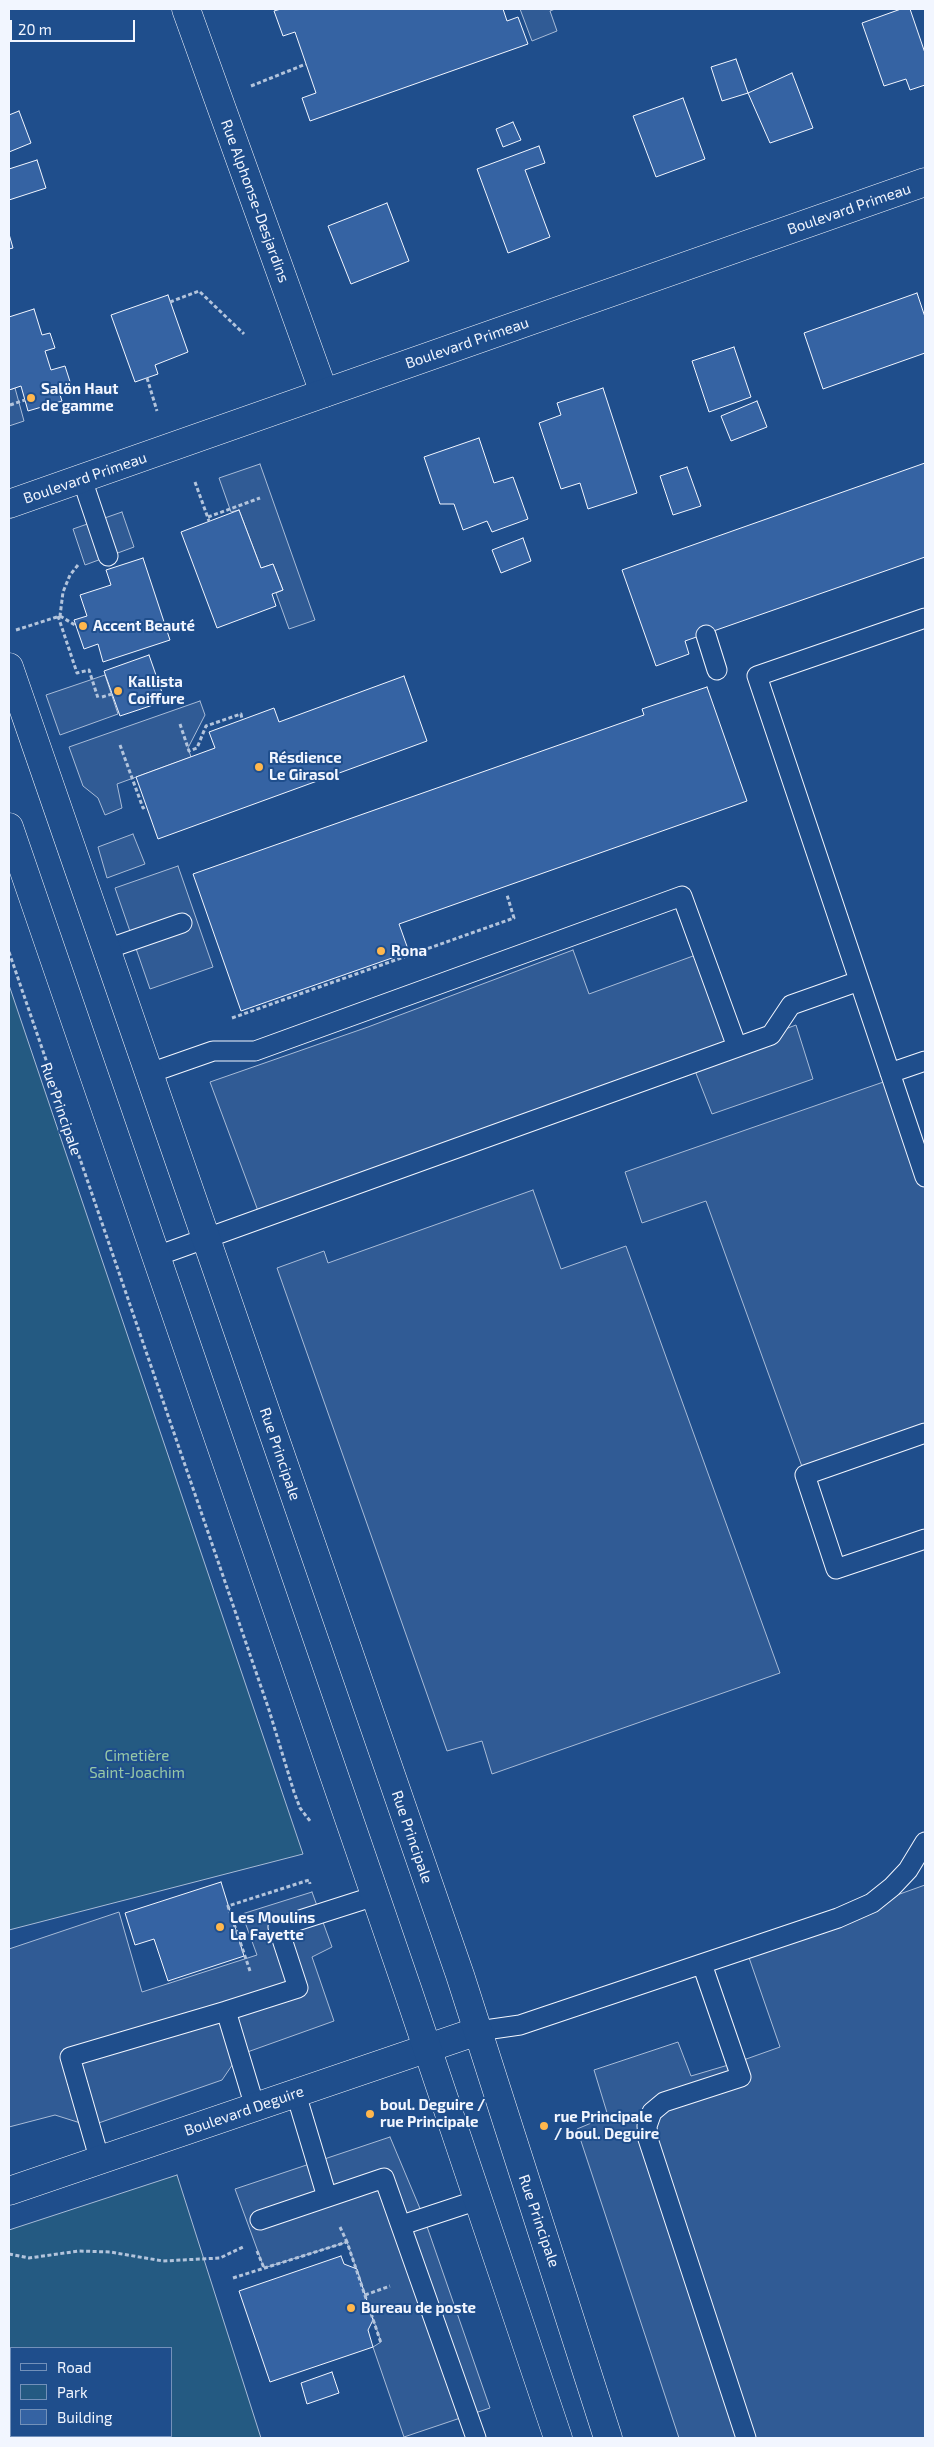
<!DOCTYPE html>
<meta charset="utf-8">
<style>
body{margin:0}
#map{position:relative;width:934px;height:2447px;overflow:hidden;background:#1f4e8c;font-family:"Exo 2",sans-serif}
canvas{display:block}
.frame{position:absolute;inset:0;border:10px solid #f2f6ff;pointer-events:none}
.legend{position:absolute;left:10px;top:2347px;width:162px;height:90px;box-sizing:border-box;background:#1f4e8c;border:1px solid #7391ba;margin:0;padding:6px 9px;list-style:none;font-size:15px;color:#f2f6ff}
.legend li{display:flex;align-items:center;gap:10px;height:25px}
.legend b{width:25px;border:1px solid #7391ba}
.scale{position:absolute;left:10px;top:20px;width:125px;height:22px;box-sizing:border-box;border:2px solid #f2f6ff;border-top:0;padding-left:6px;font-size:15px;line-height:18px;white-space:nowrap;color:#f2f6ff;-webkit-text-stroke:4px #1f4e8c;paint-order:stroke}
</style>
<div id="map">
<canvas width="934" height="2447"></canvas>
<div class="frame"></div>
<ul class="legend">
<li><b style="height:6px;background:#1f4e8c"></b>Road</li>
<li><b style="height:14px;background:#245a82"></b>Park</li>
<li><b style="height:14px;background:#3563a3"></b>Building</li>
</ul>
<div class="scale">20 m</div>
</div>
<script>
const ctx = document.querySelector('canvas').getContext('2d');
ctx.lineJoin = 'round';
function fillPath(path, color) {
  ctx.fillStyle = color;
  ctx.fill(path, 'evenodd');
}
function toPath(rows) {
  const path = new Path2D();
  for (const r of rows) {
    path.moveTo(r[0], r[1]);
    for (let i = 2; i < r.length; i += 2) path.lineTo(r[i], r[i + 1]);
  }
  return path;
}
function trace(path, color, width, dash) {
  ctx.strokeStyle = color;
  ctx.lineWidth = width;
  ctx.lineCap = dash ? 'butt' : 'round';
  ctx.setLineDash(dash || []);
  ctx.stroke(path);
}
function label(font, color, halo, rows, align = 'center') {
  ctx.font = font + ' "Exo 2",sans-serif';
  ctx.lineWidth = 4;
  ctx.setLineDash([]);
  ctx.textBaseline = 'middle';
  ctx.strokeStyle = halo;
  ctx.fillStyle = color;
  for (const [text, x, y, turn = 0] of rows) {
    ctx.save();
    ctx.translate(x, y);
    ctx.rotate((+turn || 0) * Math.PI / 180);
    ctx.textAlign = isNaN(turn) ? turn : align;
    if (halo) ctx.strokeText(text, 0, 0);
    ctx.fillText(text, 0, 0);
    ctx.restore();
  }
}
const green = toPath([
 [9,985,303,1854,9,1930,9,985],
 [177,2175,261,2438,13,2438,12,2436,171,2436,171,2348,11,2348,11,2431,9,2421,9,2230,177,2175]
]);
fillPath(green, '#245a82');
trace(green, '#a8bbd7', 1);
const parking = toPath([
 [520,9,555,9,550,11,557,31,532,41,520,9],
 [15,388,24,421,9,426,9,390,15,388],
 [260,464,315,620,289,629,276,593,283,590,273,564,261,568,239,510,231,512,219,478,260,464],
 [122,512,134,547,85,565,73,529,122,512],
 [105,675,118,714,60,735,46,695,105,675],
 [200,701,205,715,188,748,191,757,117,784,122,808,105,815,98,798,83,786,69,747,200,701],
 [133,834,145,864,107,878,98,847,133,834],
 [178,866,213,967,150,989,115,888,178,866],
 [573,950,589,994,704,952,737,1047,796,1025,813,1079,712,1114,692,1063,261,1219,210,1082,368,1027,573,950],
 [892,1079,925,1177,925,1433,805,1475,706,1201,642,1223,625,1172,892,1079],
 [533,1190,561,1269,626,1246,780,1673,492,1774,482,1741,447,1751,277,1268,324,1251,328,1263,533,1190],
 [925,1885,925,2438,679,2438,577,2129,608,2116,594,2070,678,2042,691,2076,735,2063,780,2047,746,1949,925,1885],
 [312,1892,332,1947,312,1957,334,2021,239,2055,222,2080,90,2126,55,2115,9,2127,9,1949,119,1912,142,1992,257,1955,242,1914,312,1892],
 [390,2137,424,2218,490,2408,404,2437,373,2347,381,2342,347,2242,264,2268,235,2189,390,2137]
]);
fillPath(parking, '#305b95');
trace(parking, '#a8bbd7', 1);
const building = toPath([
 [281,9,503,9,507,21,518,17,528,44,310,121,302,98,316,93,295,32,283,36,274,11,281,9],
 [901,9,910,9,925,53,925,85,910,90,906,79,884,86,862,23,901,9],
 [736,59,748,93,722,101,711,67,736,59],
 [792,73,813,128,770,143,748,93,792,73],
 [683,98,705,159,656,177,633,116,683,98],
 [19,111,31,143,9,152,9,115,19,111],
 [513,122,521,140,503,147,496,129,513,122],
 [539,146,545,163,525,170,550,237,508,253,477,169,539,146],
 [37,160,46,188,9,200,9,169,37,160],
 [387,203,409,261,351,284,328,226,387,203],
 [9,234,13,248,9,249,9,234],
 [917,293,925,317,925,353,823,389,804,333,917,293],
 [168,295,188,352,155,365,158,374,135,382,111,315,168,295],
 [34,309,42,335,50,333,55,348,45,351,51,370,65,366,73,391,60,395,62,401,28,411,21,386,9,390,9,317,34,309],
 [734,347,751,397,709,412,692,361,734,347],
 [603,388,637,493,588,509,580,483,561,489,539,423,561,415,557,403,603,388],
 [757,401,767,427,731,441,721,416,757,401],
 [479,438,494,483,513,477,528,519,492,532,487,521,463,530,454,504,440,504,424,457,479,438],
 [925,463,925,557,685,641,689,654,656,666,622,570,925,463],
 [687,467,701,506,673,515,660,476,687,467],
 [239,510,261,568,273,564,283,590,272,594,276,606,217,628,181,532,239,510],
 [523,538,531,561,501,573,492,550,523,538],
 [143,558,170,640,103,662,98,644,84,649,74,620,87,616,80,595,111,585,106,570,143,558],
 [149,655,165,701,120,716,104,671,149,655],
 [404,676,427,741,158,839,136,777,215,748,209,732,274,708,279,722,404,676],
 [707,687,747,801,399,924,409,952,241,1011,193,874,644,715,642,709,707,687],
 [221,1882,244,1956,168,1981,154,1939,135,1945,125,1913,221,1882],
 [341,2256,344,2264,357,2269,373,2320,368,2330,373,2347,270,2382,239,2291,341,2256],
 [332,2372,339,2393,307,2404,301,2383,332,2372]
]);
fillPath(building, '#3563a3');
trace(building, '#f2f6ff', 1);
const service = toPath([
 [82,479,108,556],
 [925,618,757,676,925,1177],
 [706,635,717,670],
 [107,949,182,923],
 [150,1073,213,1051,255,1051,682,896,737,1047],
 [890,1073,925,1061],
 [157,1256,771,1035,791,1005,859,981],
 [925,1433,805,1475,836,1569,925,1539],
 [702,1964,741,2077,664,2102,652,2112,647,2126,648,2139,746,2438],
 [226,2011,298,1988,278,1927,375,1896],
 [478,2031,520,2025,838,1918,872,1903,892,1887,908,1870,925,1842],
 [296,2094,327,2197],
 [100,2161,70,2057,226,2011,255,2107],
 [260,2220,384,2178,476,2438],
 [402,2225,478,2200]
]);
const minor = toPath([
 [186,9,324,393],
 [9,2191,478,2031]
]);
const tertiary = toPath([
 [9,504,925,182],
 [9,667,460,1975,608,2438],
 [9,827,408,1991,558,2438]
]);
trace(service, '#f2f6ff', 21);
trace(minor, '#f2f6ff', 29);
trace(tertiary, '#f2f6ff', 29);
trace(toPath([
 [251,86,306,64],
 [170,302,199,291,244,334],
 [147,378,157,411],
 [10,405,25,400],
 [195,482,209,521],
 [208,517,260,498],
 [58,616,77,673,89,670,98,698],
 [60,616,75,625],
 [16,630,60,616,63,592,70,575,78,565],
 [102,697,112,694],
 [180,724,189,751,197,748,206,726,241,714,242,719],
 [120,745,143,808,146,806],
 [9,952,269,1710,294,1792,300,1808,310,1821],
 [232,1018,514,918,507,895],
 [250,1971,228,1906,309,1880,310,1884],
 [340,2227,347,2242],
 [257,2251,264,2268],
 [9,2254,29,2258,79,2251,110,2252,163,2261,220,2258,243,2247],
 [233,2278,347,2242,381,2343],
 [365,2295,390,2286]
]), '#b3c4dc', 3, [4, 2.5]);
trace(service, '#1f4e8c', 19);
trace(minor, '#1f4e8c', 28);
trace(tertiary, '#1f4e8c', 28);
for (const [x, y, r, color] of [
 [31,398,5,"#ffb74d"],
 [83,626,5,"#ffb74d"],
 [118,691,5,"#ffb74d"],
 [259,767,5,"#ffb74d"],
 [381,951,5,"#ffb74d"],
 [220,1927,5,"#ffb74d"],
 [370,2114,5,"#ffb74d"],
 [544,2126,5,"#ffb74d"],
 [351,2308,5,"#ffb74d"]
]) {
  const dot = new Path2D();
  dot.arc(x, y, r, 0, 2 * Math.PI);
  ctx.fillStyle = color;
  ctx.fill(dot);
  trace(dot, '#1f4e8c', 2);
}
label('15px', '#f2f6ff', '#1f4e8c', [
 ["Rue Alphonse-Desjardins",255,201,70],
 ["Boulevard Primeau",849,209,-19],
 ["Boulevard Primeau",467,343,-19],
 ["Boulevard Primeau",85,478,-19],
 ["Rue Principale",61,1109,71],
 ["Rue Principale",280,1454,71],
 ["Rue Principale",412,1837,71],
 ["Boulevard Deguire",244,2111,-19],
 ["Rue Principale",539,2221,71]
]);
label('bold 15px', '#f2f6ff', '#1f4e8c', [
 ["Salön Haut",41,389],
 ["de gamme",41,406],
 ["Accent Beauté",93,626],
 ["Kallista",128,682],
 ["Coiffure",128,699],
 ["Résdience",269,758],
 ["Le Girasol",269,775],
 ["Rona",391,951],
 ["Les Moulins",230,1918],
 ["La Fayette",230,1935],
 ["boul. Deguire /",380,2105],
 ["rue Principale",380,2122],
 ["rue Principale",554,2117],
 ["/ boul. Deguire",554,2134],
 ["Bureau de poste",361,2308]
], 'left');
label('15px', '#97c8a6', '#1f4e8c', [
 ["Cimetière",137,1756],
 ["Saint-Joachim",137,1773]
]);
</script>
